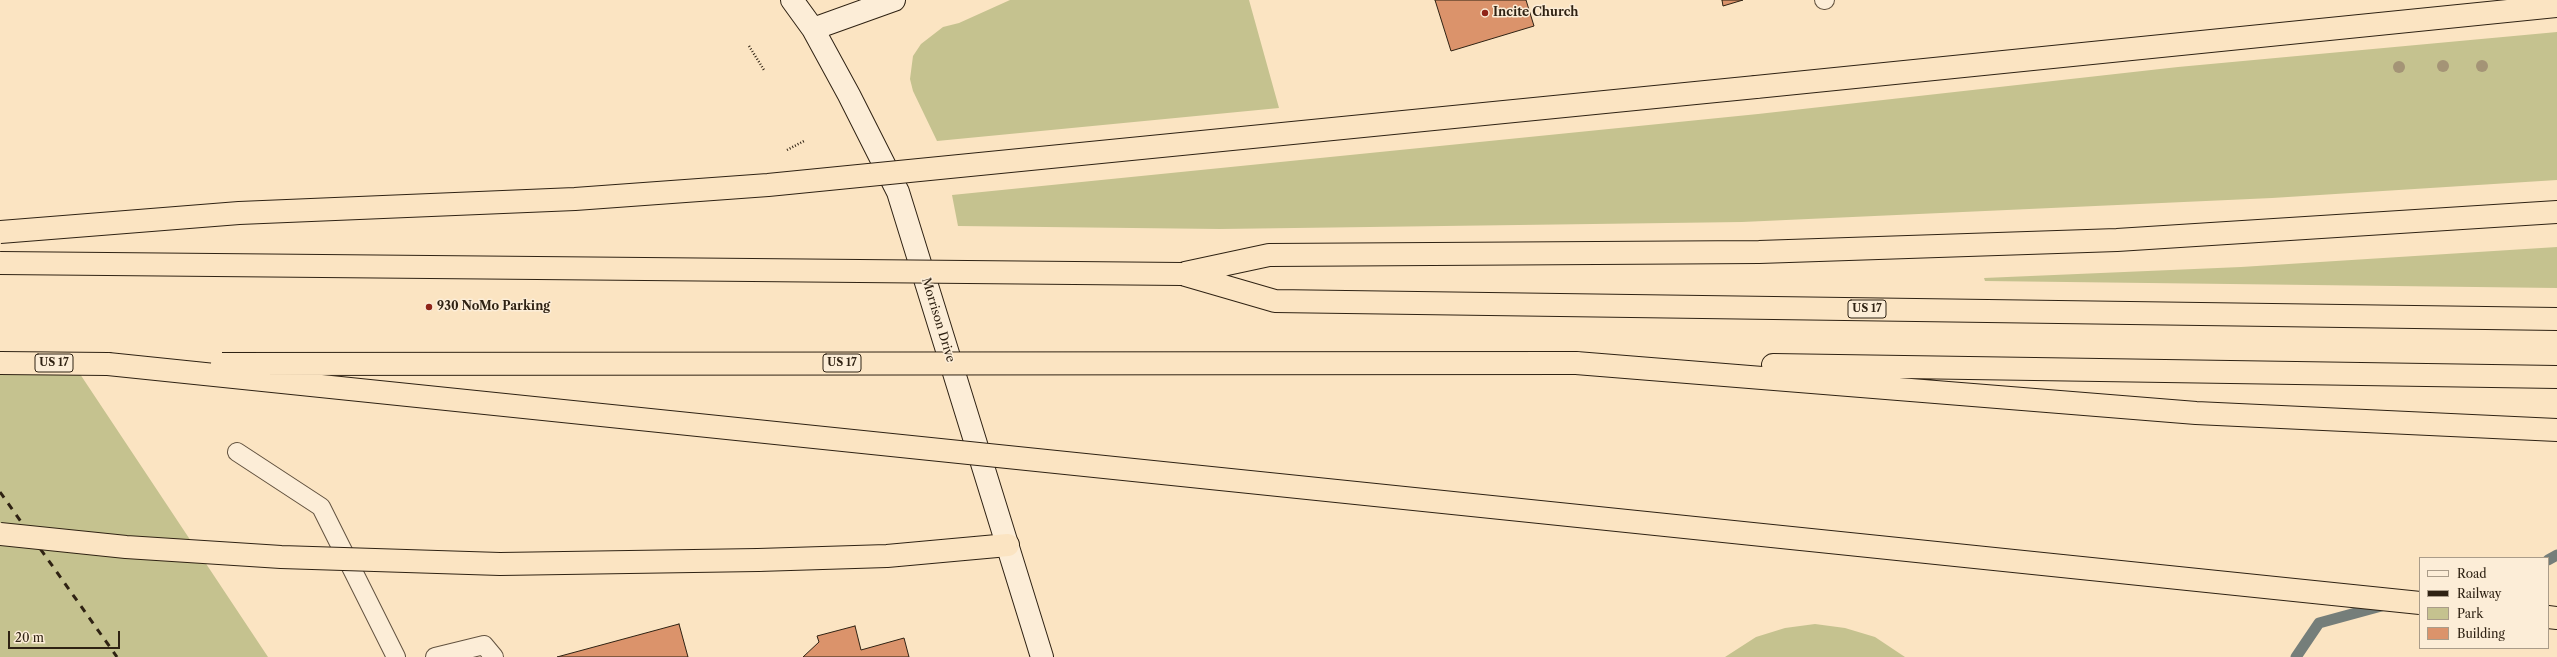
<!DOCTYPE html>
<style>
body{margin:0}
#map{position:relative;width:2557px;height:657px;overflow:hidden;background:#fbe4c2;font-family:"Libre Caslon Text",serif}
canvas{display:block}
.legend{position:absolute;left:2419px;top:557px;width:130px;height:92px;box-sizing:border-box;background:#fcedd7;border:1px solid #aa9c89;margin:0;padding:5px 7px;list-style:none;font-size:12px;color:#2f2213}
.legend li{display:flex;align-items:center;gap:8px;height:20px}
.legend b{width:20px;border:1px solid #aa9c89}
.scale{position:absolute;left:8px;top:631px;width:112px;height:18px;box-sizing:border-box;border:2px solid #2f2213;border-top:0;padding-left:5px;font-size:12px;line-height:14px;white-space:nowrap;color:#2f2213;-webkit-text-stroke:3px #fcedd7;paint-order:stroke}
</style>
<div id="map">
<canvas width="2557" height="657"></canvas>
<ul class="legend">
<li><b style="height:5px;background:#fcedd7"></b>Road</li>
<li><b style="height:5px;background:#2f2213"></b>Railway</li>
<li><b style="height:11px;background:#c5c28f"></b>Park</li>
<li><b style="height:11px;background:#db936b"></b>Building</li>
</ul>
<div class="scale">20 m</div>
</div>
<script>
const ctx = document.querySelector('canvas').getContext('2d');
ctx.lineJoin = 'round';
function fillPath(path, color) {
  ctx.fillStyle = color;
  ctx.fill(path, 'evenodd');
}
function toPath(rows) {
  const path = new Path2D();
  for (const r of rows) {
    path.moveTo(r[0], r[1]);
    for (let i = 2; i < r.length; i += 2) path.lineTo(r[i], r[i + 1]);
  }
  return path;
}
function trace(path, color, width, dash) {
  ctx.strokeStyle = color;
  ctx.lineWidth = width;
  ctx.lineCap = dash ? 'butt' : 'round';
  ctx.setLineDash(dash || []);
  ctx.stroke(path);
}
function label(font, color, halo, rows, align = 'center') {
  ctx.font = font + ' "Libre Caslon Text",serif';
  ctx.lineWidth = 3;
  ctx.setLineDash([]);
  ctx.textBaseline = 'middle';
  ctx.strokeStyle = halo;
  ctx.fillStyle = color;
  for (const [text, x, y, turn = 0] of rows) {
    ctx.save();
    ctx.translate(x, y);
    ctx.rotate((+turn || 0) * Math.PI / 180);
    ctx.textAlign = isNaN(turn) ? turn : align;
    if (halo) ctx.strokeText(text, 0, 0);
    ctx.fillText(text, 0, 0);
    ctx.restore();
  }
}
fillPath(toPath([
 [1010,0,1249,0,1279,108,937,141,913,91,910,79,913,56,921,44,943,27,959,23],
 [2557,32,2557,180,2272,198,1742,222,1220,229,958,226,952,195,1758,114,2178,67],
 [2557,247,2557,288,1985,281,1984,278,2241,267],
 [0,372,80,374,268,657,0,657],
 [1815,624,1845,628,1875,637,1905,657,1725,657,1756,637,1785,628]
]), '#c5c28f');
trace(toPath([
 [2548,560,2557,555],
 [2296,657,2319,623,2385,605]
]), '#757e7a', 11);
const building = toPath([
 [1435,0,1526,0,1534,26,1451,51,1435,0],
 [1722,0,1743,0,1723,6,1722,0],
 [679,624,688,657,557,657,679,624],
 [855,626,861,650,904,638,909,657,803,657,819,642,817,636,855,626]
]);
fillPath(building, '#db936b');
trace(building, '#2f2213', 1);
const lane = toPath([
 [1824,0,1825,0],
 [237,452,321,507,396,657],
 [435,657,484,645,494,657]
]);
const secondary = toPath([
 [792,0,813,29,849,95,898,192,1042,657],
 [813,29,894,0]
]);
const highway = toPath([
 [1756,87,2557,6],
 [1185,273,1269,255,1759,252,2117,240,2557,212],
 [1182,274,1275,301,2557,319],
 [0,363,108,364],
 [1576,363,2196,413,2557,430],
 [1773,365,2557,377],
 [758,560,887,556,1008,545],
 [2548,617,2557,618]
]);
trace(lane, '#62523f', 20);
trace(secondary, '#2f2213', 24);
trace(highway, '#2f2213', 24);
trace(toPath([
 [749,46,764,70],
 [787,150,804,141]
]), '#2f2213', 2.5, [1, 2]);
trace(lane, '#fcedd7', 18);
trace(secondary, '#fcedd7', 22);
trace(highway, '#fbe4c2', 22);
trace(toPath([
 [0,492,117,657]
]), '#2f2213', 3, [7, 7]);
const highwayBridge = toPath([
 [0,232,239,213,575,199,768,185,1756,87],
 [0,263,1182,274],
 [108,364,2420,603],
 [222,364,1576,363],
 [0,534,126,547,281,557,500,564,758,560]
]);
trace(highwayBridge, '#2f2213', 24, []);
trace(highwayBridge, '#fbe4c2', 22);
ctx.fillStyle = '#a49476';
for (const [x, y] of [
 [2443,66],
 [2482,66],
 [2399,67]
]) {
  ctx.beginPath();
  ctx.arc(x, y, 6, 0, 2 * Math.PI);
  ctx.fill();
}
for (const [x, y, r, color] of [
 [1485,13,4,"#8f2418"],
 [429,307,4,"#8f2418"]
]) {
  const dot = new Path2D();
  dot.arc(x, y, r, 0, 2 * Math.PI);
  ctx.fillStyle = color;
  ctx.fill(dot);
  trace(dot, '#fcedd7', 1.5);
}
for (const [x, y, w] of [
 [1867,309,38],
 [54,363,38],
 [842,363,38]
]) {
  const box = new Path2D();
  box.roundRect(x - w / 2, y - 9, w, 18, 3);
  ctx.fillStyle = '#fcedd7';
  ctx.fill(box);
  trace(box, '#2f2213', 1);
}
label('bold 11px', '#2f2213', null, [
 ["US 17",1867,309],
 ["US 17",54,363],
 ["US 17",842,363]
]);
label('bold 12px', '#2f2213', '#fcedd7', [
 ["Incite Church",1493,13],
 ["930 NoMo Parking",437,307]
], 'left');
label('12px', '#2f2213', '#fcedd7', [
 ["Morrison Drive",938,320,73]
]);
</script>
